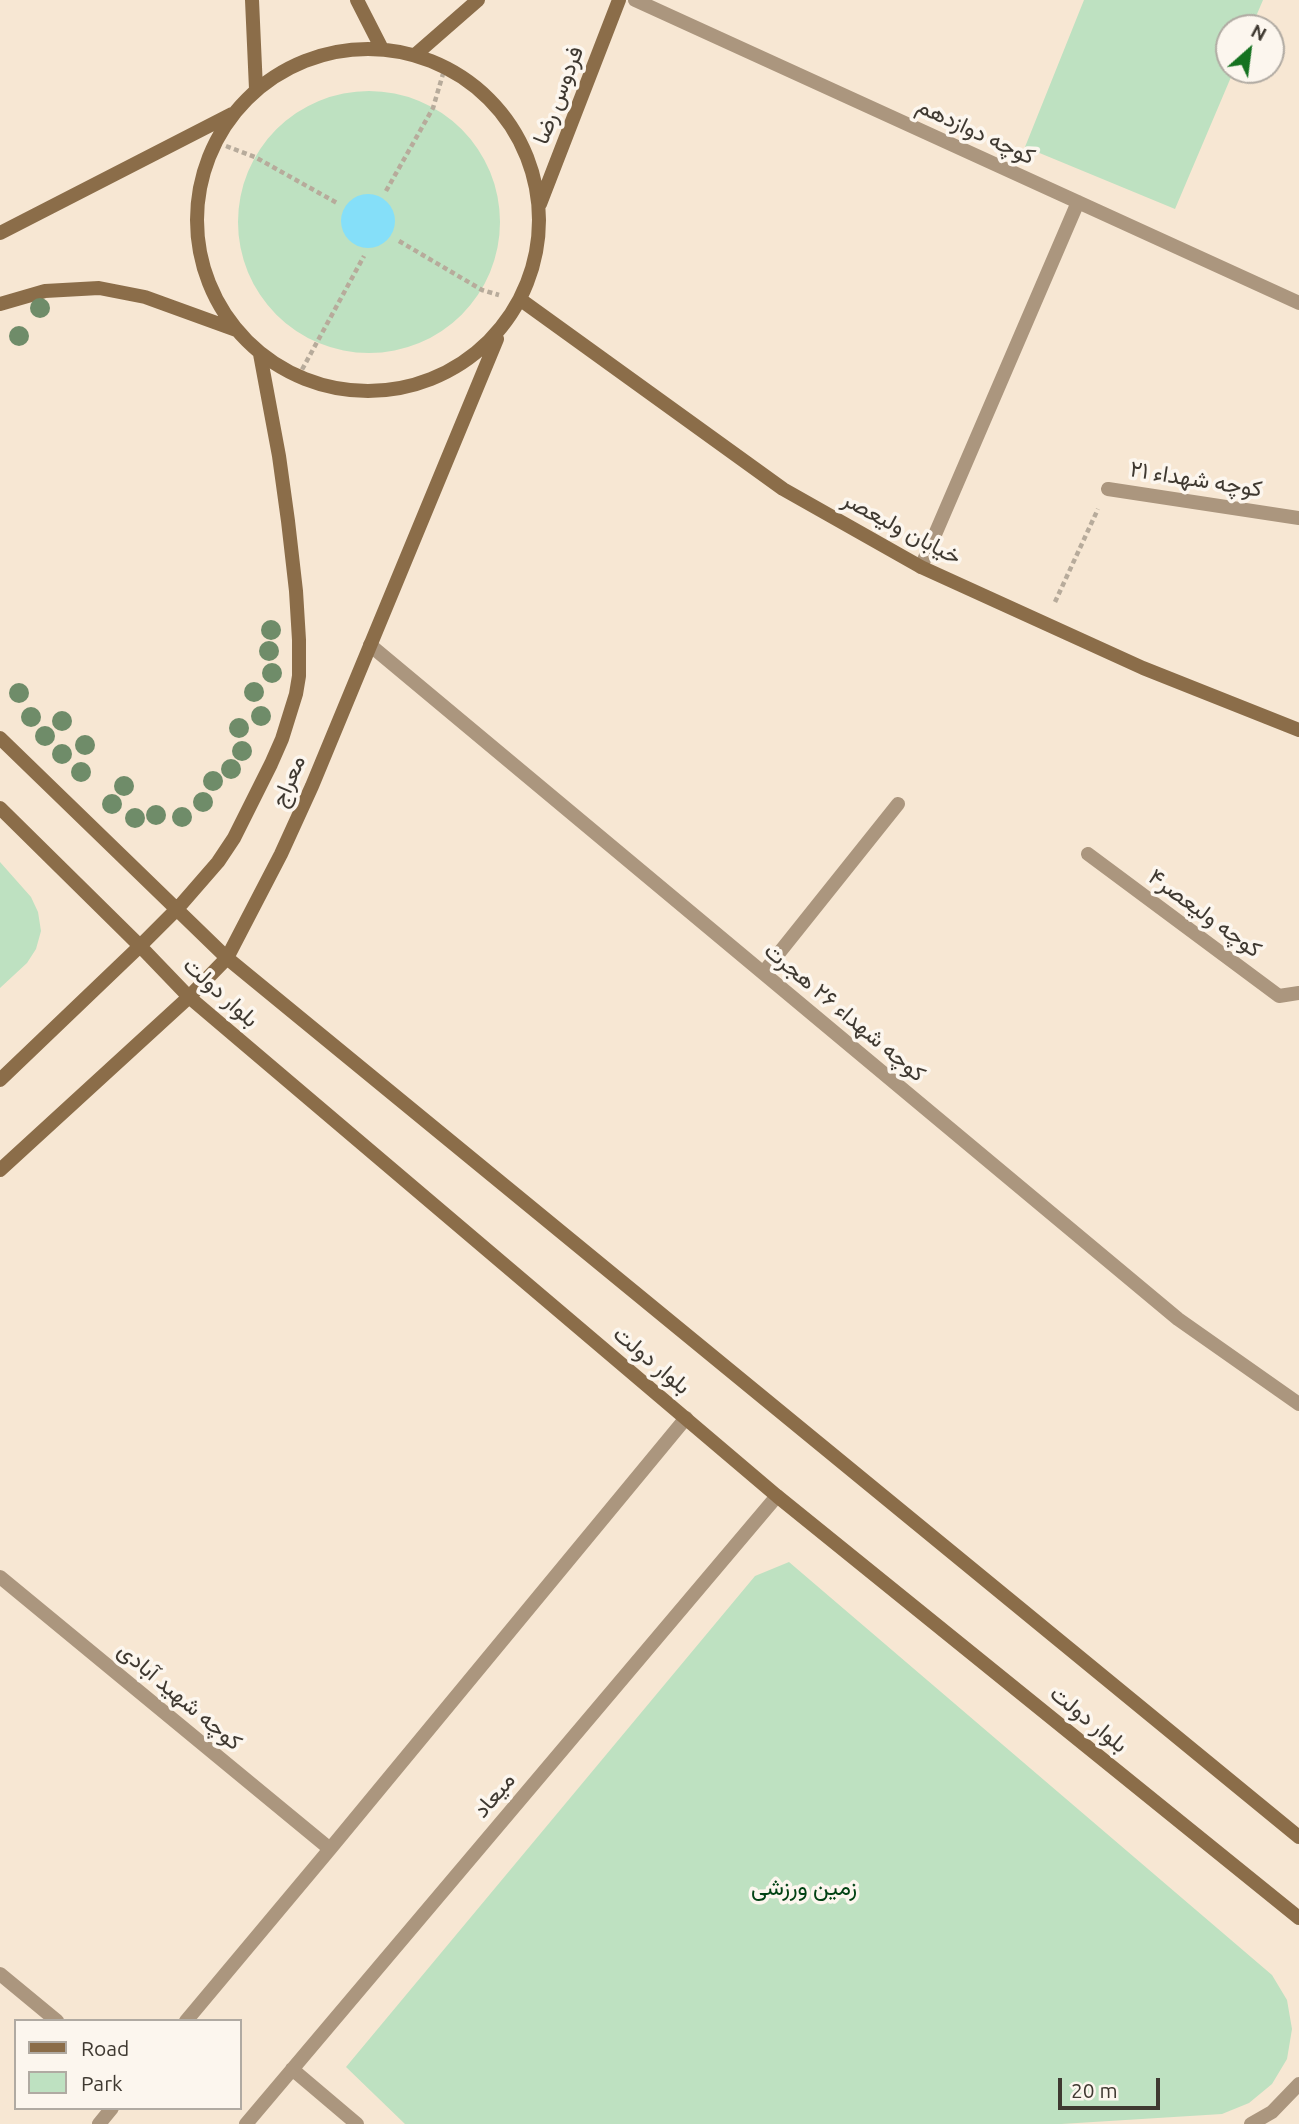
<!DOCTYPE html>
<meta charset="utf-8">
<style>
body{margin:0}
#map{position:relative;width:1299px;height:2124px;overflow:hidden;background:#f7e7d3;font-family:Ubuntu,sans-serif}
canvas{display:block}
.legend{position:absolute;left:14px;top:2019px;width:228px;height:91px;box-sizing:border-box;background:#fcf6ee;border:2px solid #b0aaa2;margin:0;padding:9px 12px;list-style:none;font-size:21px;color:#3f3931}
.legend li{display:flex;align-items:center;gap:14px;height:35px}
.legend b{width:35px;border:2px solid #b0aaa2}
.north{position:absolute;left:1215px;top:14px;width:70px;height:70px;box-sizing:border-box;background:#fcf6ee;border:2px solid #b0aaa2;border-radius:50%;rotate:28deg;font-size:19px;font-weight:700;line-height:28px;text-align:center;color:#3f3931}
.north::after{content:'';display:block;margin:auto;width:24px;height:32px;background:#157220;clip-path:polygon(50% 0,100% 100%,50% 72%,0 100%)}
.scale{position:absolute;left:1058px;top:2078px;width:102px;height:32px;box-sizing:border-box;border:4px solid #3f3931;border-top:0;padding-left:9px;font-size:21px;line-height:24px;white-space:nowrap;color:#3f3931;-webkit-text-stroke:5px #fcf6ee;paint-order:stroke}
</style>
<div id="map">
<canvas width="1299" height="2124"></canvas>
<ul class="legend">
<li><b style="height:9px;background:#8b6d49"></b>Road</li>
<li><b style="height:19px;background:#bee1c1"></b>Park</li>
</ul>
<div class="north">N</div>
<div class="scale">20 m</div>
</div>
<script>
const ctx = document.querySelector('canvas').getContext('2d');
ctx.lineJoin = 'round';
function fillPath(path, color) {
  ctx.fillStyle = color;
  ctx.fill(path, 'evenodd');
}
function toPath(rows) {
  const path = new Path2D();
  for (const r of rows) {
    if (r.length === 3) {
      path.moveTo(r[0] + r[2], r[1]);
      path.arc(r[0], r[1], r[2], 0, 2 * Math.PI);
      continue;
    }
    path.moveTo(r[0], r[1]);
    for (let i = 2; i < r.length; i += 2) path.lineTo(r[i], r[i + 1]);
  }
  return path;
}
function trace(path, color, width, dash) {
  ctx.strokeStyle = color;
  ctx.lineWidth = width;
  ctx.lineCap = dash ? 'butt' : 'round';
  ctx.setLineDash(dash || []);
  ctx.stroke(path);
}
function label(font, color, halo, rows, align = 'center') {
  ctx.font = font + ' Ubuntu,Vazirmatn,sans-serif';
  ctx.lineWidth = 7;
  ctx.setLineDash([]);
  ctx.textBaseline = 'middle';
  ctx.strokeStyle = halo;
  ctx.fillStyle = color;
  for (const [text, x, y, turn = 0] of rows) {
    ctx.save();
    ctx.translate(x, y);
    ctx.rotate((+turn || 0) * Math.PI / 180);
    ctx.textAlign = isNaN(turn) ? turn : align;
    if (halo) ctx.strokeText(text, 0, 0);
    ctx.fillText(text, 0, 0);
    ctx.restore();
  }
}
fillPath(toPath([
 [1084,0,1263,0,1251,28,1229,28,1229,70,1234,70,1175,209,1025,147],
 [369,222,131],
 [0,862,31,897,38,912,41,931,36,949,27,963,0,988],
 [789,1562,1272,1975,1287,2000,1292,2029,1287,2059,1272,2084,1249,2103,1222,2114,1061,2124,405,2124,346,2067,755,1576]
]), '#bee1c1');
fillPath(toPath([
 [368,221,27]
]), '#85dff9');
trace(toPath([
 [226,146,255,157,337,203],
 [386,191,433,108,445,67],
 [399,241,482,290,499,295],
 [298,377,364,256],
 [1055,602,1098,509]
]), '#b7ab9b', 4.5, [5, 3.5]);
trace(toPath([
 [635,0,1299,303],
 [1108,489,1299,518],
 [921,567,1078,202],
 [370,645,1178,1319,1299,1404],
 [1088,854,1279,996,1299,993],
 [763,973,898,804],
 [0,1577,330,1849],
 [0,1974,57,2021],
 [186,2021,330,1849,686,1418],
 [292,2069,357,2124],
 [99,2124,112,2108],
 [246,2124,777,1496],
 [1251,2124,1272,2112,1299,2084]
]), '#ab967e', 14);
trace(toPath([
 [252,0,256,89],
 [357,0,382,49],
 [368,220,171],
 [415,55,478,0],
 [540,204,619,0],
 [0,233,232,114],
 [521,300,783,489,921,567,1143,668,1299,730],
 [0,304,45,291,99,288,145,297,236,330],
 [0,738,227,958,1299,1837],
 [0,808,140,946,189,997,777,1496,1299,1918],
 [0,1080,140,946,178,908,218,862,234,838,271,764,282,739,296,694,299,676,299,640,296,591,288,521,279,456,260,354],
 [0,1170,189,997,227,958,281,854,312,786,497,339]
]), '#8b6d49', 14);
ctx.fillStyle = '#6f8c69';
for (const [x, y] of [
 [40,308],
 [19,336],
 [271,630],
 [269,651],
 [272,673],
 [254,692],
 [19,693],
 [261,716],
 [31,717],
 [62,721],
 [239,728],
 [45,736],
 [85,745],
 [242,751],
 [62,754],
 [231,769],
 [81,772],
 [213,781],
 [124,786],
 [203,802],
 [112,804],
 [156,815],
 [182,817],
 [135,818]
]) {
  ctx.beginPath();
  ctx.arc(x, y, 10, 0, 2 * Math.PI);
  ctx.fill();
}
label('23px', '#3f3931', '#fcf6ee', [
 ["فردوس رضا",558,95,-69],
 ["کوچه دوازدهم",976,131,25],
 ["کوچه شهداء ۲۱",1196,479,9],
 ["خیابان ولیعصر",902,528,28],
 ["معراج",288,781,-67],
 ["کوچه ولیعصر۴",1205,913,36],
 ["بلوار دولت",221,992,42],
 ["کوچه شهداء ۲۶ هجرت",845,1012,40],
 ["بلوار دولت",652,1360,40],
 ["کوچه شهید آبادی",180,1696,40],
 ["بلوار دولت",1089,1719,39],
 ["میعاد",494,1795,-50]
]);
label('23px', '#004213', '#fcf6ee', [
 ["زمین ورزشی",804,1887]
]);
</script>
